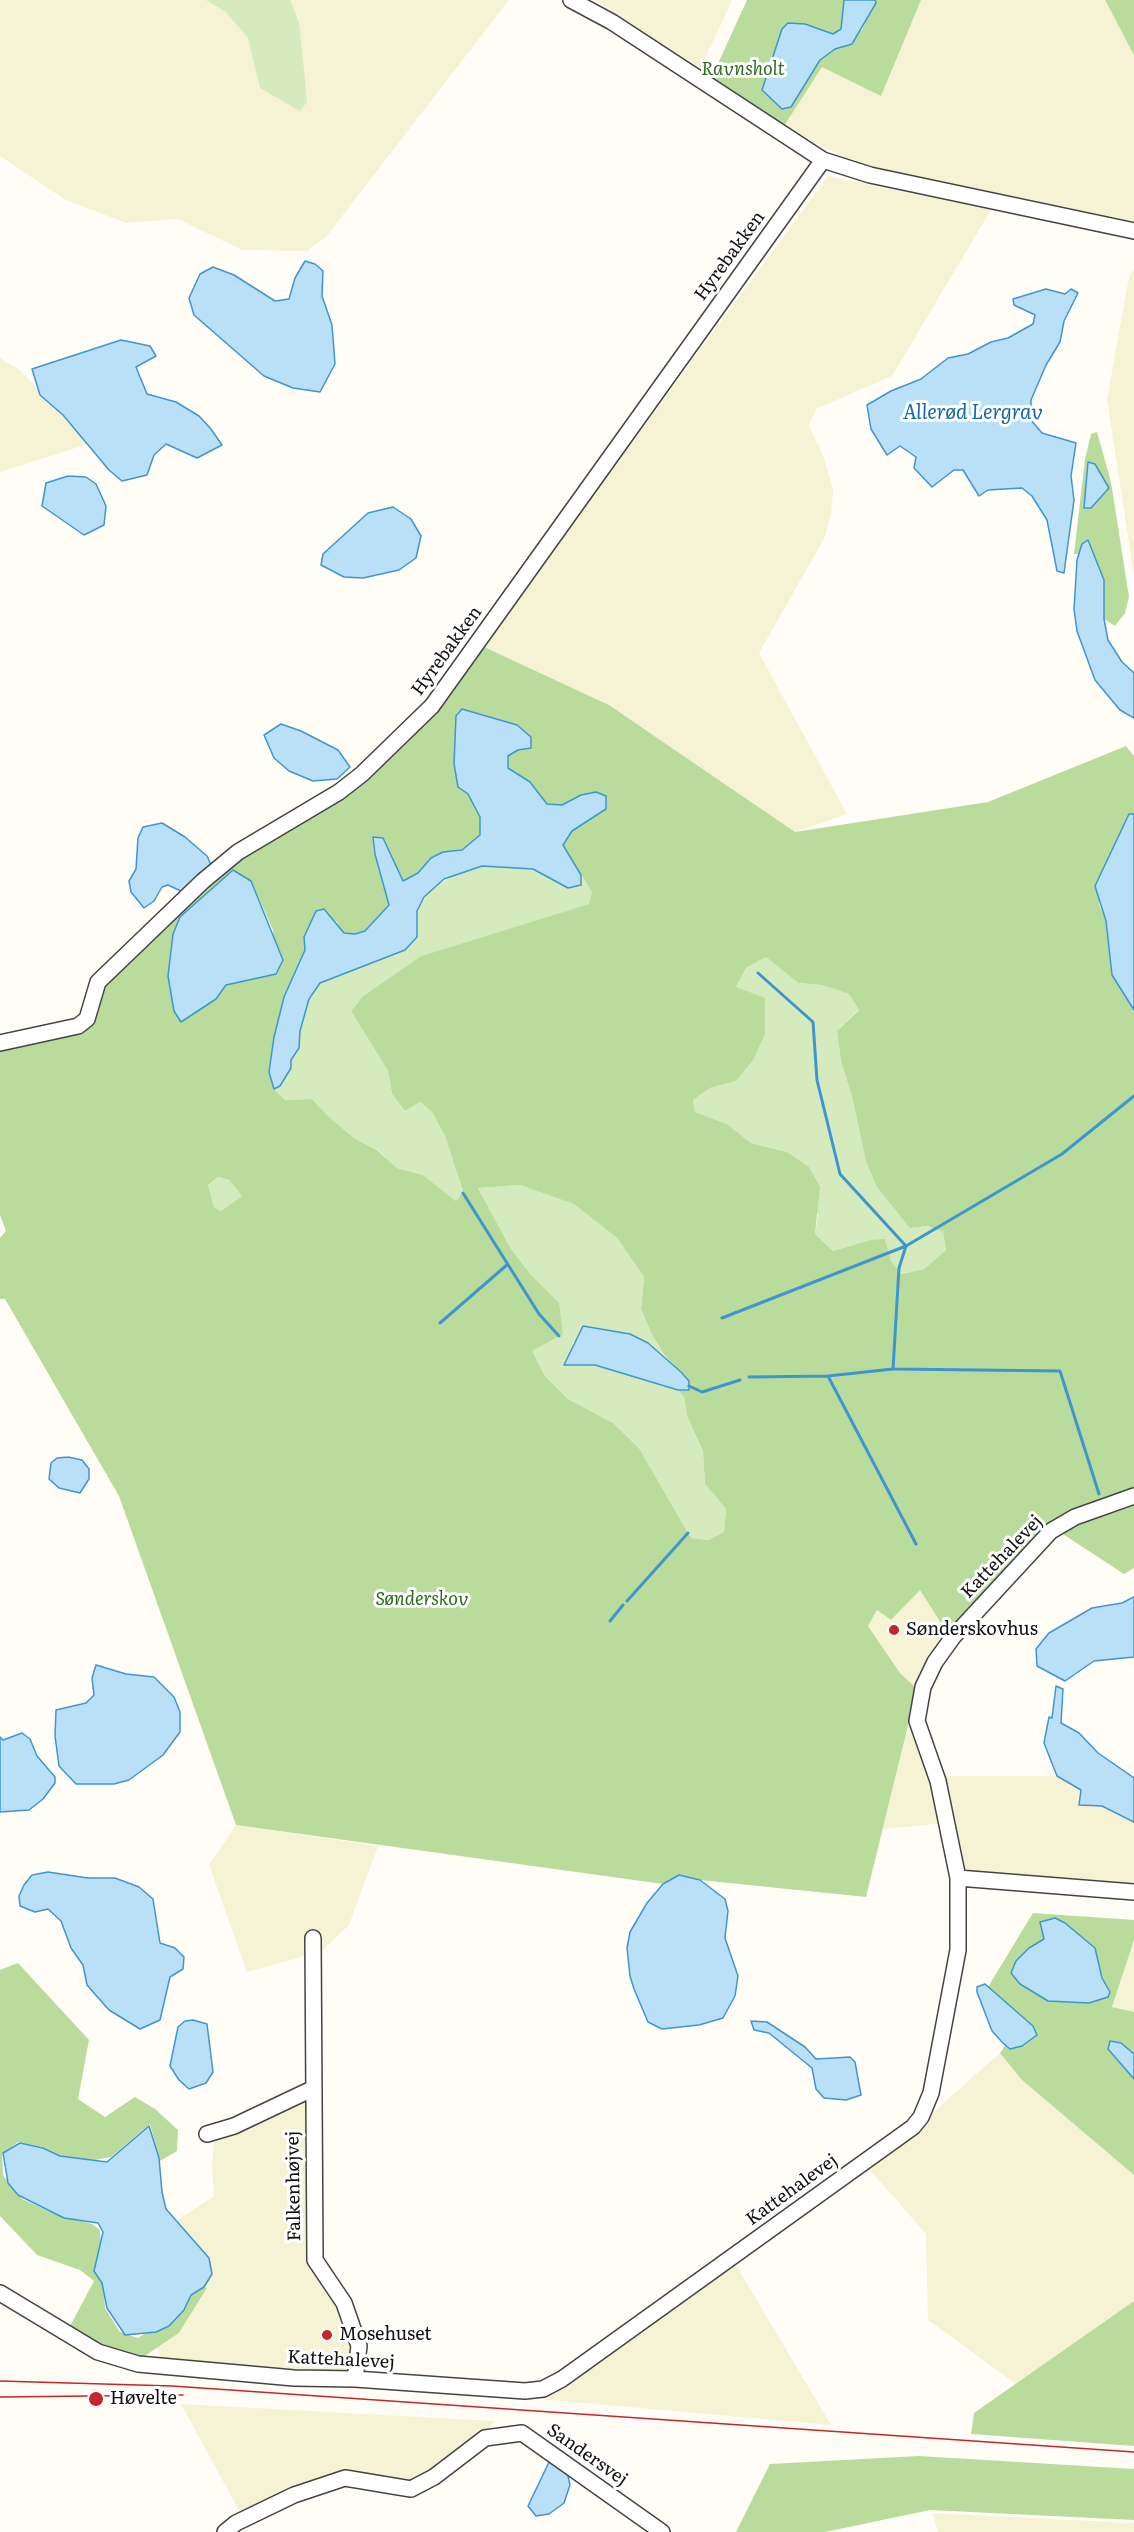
<!DOCTYPE html>
<meta charset="utf-8">
<style>
body{margin:0}
canvas{display:block;background:#fffdf5}
</style>
<canvas width="1134" height="2532"></canvas>
<script>
const ctx = document.querySelector('canvas').getContext('2d');
ctx.lineJoin = 'round';
function fillPath(path, color) {
  ctx.fillStyle = color;
  ctx.fill(path, 'evenodd');
}
function toPath(rows) {
  const path = new Path2D();
  for (const r of rows) {
    path.moveTo(r[0], r[1]);
    for (let i = 2; i < r.length; i += 2) path.lineTo(r[i], r[i + 1]);
  }
  return path;
}
function trace(path, color, width, dash) {
  ctx.strokeStyle = color;
  ctx.lineWidth = width;
  ctx.lineCap = dash ? 'butt' : 'round';
  ctx.setLineDash(dash || []);
  ctx.stroke(path);
}
function label(font, color, halo, rows, align = 'center') {
  ctx.font = font + ' Literata,serif';
  ctx.lineWidth = 6;
  ctx.setLineDash([]);
  ctx.textBaseline = 'middle';
  ctx.strokeStyle = halo;
  ctx.fillStyle = color;
  for (const [text, x, y, turn = 0] of rows) {
    ctx.save();
    ctx.translate(x, y);
    ctx.rotate((+turn || 0) * Math.PI / 180);
    ctx.textAlign = isNaN(turn) ? turn : align;
    if (halo) ctx.strokeText(text, 0, 0);
    ctx.fillText(text, 0, 0);
    ctx.restore();
  }
}
fillPath(toPath([
 [0,0,506,0,508,1,326,237,307,251,242,250,178,219,126,223,64,199,0,156],
 [596,0,732,0,700,70],
 [921,0,1105,0,1134,55,1134,222,1068,211,856,164,784,126,822,66,881,95],
 [828,176,991,210,892,376,816,409,809,425,824,458,829,475,833,491,831,515,824,539,759,653,847,814,795,832,609,705,482,646],
 [1134,268,1134,576,1107,399,1129,277],
 [0,358,21,371,88,444,0,472],
 [920,1589,948,1634,917,1689,900,1673,868,1626,877,1610,891,1620],
 [909,1723,944,1776,1057,1776,1081,1791,1079,1805,1102,1806,1134,1822,1134,1888,961,1875,946,1823,883,1829],
 [236,1825,378,1846,349,1925,322,1951,247,1972,209,1865],
 [1134,1940,1134,2012,1112,2007],
 [1000,2053,1022,2080,1134,2175,1134,2301,1016,2384,928,2320,926,2234,869,2169],
 [306,2098,320,2273,356,2340,350,2376,162,2361,157,2348,179,2333,207,2289,204,2287,212,2274,209,2258,176,2221,214,2196,212,2166,214,2139],
 [736,2265,831,2425,539,2399],
 [181,2404,494,2421,483,2437,410,2487,346,2476,241,2514],
 [932,2513,1134,2523,1134,2532,938,2532]
]), '#f6f3d4');
fillPath(toPath([
 [206,0,290,0,299,22,304,70,307,102,300,111,260,88,248,38,226,12],
 [482,866,533,869,569,888,581,885,581,875,593,892,590,904,421,956,363,996,351,1011,388,1071,392,1094,405,1111,420,1102,432,1112,445,1136,463,1193,456,1201,423,1175,397,1168,378,1150,354,1138,328,1116,312,1099,285,1100,274,1089,280,1086,291,1068,291,1060,299,1048,300,1031,309,998,320,983,405,950,418,917,417,911,431,888,464,870],
 [766,957,798,983,822,985,849,994,859,1009,837,1031,841,1061,853,1100,910,1228,927,1226,943,1232,946,1250,924,1269,900,1274,891,1261,885,1240,870,1240,833,1251,815,1234,818,1215,787,1152,751,1143,727,1124,695,1112,693,1100,710,1088,736,1081,736,987,746,968],
 [218,1177,229,1180,242,1196,221,1211,214,1207,208,1185],
 [520,1185,575,1204,617,1238,644,1277,641,1309,652,1335,666,1357,648,1343,573,1342,572,1351,577,1366,595,1365,678,1390,684,1397,687,1416,703,1453,705,1484,726,1509,724,1532,708,1540,691,1538,639,1448,613,1423,568,1399,544,1375,531,1351,531,1275,511,1249,478,1188]
]), '#d5ebbd');
fillPath(toPath([
 [747,0,844,0,841,29,833,34,805,24,788,23,782,29,762,90,791,107,820,60,835,49,841,48,862,30,875,0,921,0,881,96,822,67,784,126,710,81],
 [1105,0,1134,0,1134,55],
 [1097,432,1111,482,1129,597,1125,613,1115,626,1104,619,1104,580,1088,540,1082,544,1079,554,1074,554,1085,459,1091,434],
 [482,646,609,705,795,832,988,802,1126,746,1134,756,1134,814,1129,814,1112,849,1099,904,1106,921,1112,975,1134,1010,1134,1568,1124,1574,1049,1525,948,1634,920,1590,891,1620,877,1610,868,1626,900,1673,917,1689,866,1897,700,1880,679,1875,663,1884,236,1825,119,1496,5,1299,0,1299,0,1238,6,1231,0,1215,0,1047,89,1021,103,981,215,875,327,801],
 [468,710,517,725,518,750,508,756,508,768,530,782,547,804,562,805,581,795,606,809,572,831,563,845,592,892,589,904,421,956,363,996,351,1011,388,1071,392,1094,405,1111,420,1102,432,1112,445,1136,463,1192,456,1201,423,1175,397,1168,377,1150,354,1138,328,1116,312,1099,285,1100,274,1089,280,1013,284,997,305,950,336,921,344,934,355,934,365,931,389,905,374,837,383,838,403,881,418,873,431,858,443,852,462,850,480,835,480,817,468,794,458,787,454,764,456,716],
 [222,879,251,881,273,930,276,974,226,985,181,1022,173,934,180,918],
 [766,957,798,983,822,985,849,994,859,1010,837,1031,841,1061,853,1100,866,1161,877,1187,910,1228,927,1226,943,1232,946,1250,924,1269,901,1274,891,1261,885,1239,870,1240,833,1251,815,1234,820,1187,809,1167,787,1152,751,1143,727,1124,695,1112,693,1100,710,1088,736,1081,753,1060,765,1034,765,998,736,987,746,968],
 [218,1177,229,1180,242,1196,221,1211,214,1207,208,1185],
 [520,1185,574,1204,617,1238,644,1277,641,1309,652,1335,666,1357,681,1372,687,1391,678,1390,684,1397,687,1416,703,1452,705,1484,726,1509,724,1532,708,1540,691,1538,639,1448,613,1423,568,1399,544,1375,532,1351,563,1334,559,1303,531,1275,511,1249,478,1188],
 [1033,1913,1134,1920,1134,1940,1112,2007,1134,2012,1134,2175,1022,2080,1000,2053,1024,2018,988,1987],
 [18,1963,89,2040,78,2099,105,2117,135,2097,155,2109,178,2130,177,2151,160,2161,150,2124,111,2157,89,2161,62,2156,43,2147,18,2142,2,2154,3,2175,22,2199,50,2212,92,2224,100,2230,105,2308,120,2332,138,2338,182,2310,194,2284,207,2288,179,2333,131,2365,68,2330,94,2281,80,2270,37,2255,0,2216,0,1970],
 [1134,2301,1134,2446,971,2434,974,2413],
 [919,2456,1134,2469,1134,2520,930,2510,825,2532,736,2532,770,2464]
]), '#b9dc9c');
const water = toPath([
 [844,0,875,0,876,3,852,44,835,49,820,60,791,107,782,109,762,90,782,29,788,23,805,24,833,34,841,29,844,0],
 [305,261,315,264,323,271,322,296,332,325,335,364,320,392,293,388,264,376,194,315,189,298,200,274,213,267,234,275,275,301,289,299,295,278,305,261],
 [1046,289,1065,294,1071,289,1078,293,1064,321,1060,342,1046,365,1031,400,1031,420,1042,433,1076,443,1071,476,1074,500,1064,573,1057,571,1047,520,1032,496,1022,488,988,490,979,496,963,470,954,470,932,487,914,468,916,457,900,446,887,455,871,429,867,405,891,391,921,379,948,358,968,354,991,342,1008,338,1033,324,1035,315,1014,305,1013,299,1046,289],
 [121,340,150,346,156,356,136,367,147,394,176,402,199,416,211,429,222,445,197,458,166,444,154,455,147,475,122,481,109,470,63,415,40,395,32,369,121,340],
 [1088,462,1095,464,1109,488,1091,508,1084,508,1088,462],
 [68,476,86,477,96,484,106,506,104,525,84,535,42,506,46,483,68,476],
 [393,507,411,519,421,536,416,558,399,570,363,578,344,577,321,565,323,554,368,513,393,507],
 [1088,540,1104,580,1104,619,1108,640,1122,662,1134,673,1134,718,1120,710,1095,680,1077,631,1074,609,1077,560,1082,544,1088,540],
 [462,709,517,725,531,737,531,748,518,750,508,756,508,768,530,782,547,804,562,805,581,795,596,792,606,796,606,809,572,831,563,845,581,875,581,885,568,888,533,869,482,866,444,879,424,897,417,911,417,937,405,950,320,983,309,999,300,1031,299,1048,291,1060,291,1068,280,1086,274,1089,269,1072,274,1037,284,997,305,950,304,937,316,911,324,909,344,933,355,934,365,931,389,905,375,854,373,837,383,838,403,881,418,873,431,858,443,852,462,850,480,835,480,817,468,794,458,787,454,764,456,716,462,709],
 [281,724,301,731,338,750,350,767,337,779,313,781,289,771,274,758,264,735,281,724],
 [1129,814,1134,814,1134,1010,1112,975,1106,921,1095,886,1129,814],
 [162,823,185,837,207,856,212,867,185,893,168,885,162,887,154,901,144,908,131,892,129,881,136,869,138,838,143,827,162,823],
 [233,870,251,881,283,960,276,974,226,985,216,999,181,1022,174,1011,168,976,173,934,180,917,233,870],
 [583,1326,630,1334,648,1343,681,1372,689,1381,689,1390,678,1390,595,1365,564,1365,583,1326],
 [68,1457,82,1460,89,1469,89,1479,80,1493,59,1488,49,1479,51,1463,57,1458,68,1457],
 [1134,1597,1134,1657,1094,1661,1065,1681,1037,1666,1036,1649,1049,1633,1092,1608,1122,1603,1134,1597],
 [96,1665,126,1674,154,1677,174,1697,180,1712,180,1732,163,1755,129,1780,114,1784,76,1784,59,1766,55,1736,56,1710,86,1703,94,1695,92,1678,96,1665],
 [1056,1686,1063,1689,1061,1723,1079,1733,1098,1753,1134,1778,1134,1822,1102,1806,1079,1805,1081,1790,1057,1776,1044,1743,1049,1717,1052,1718,1056,1686],
 [22,1733,30,1739,37,1756,55,1777,55,1783,43,1799,29,1810,0,1812,0,1737,3,1740,22,1733],
 [48,1872,88,1878,115,1878,139,1887,153,1899,160,1943,175,1948,184,1957,183,1969,170,1977,160,2020,140,2029,109,2010,87,1985,83,1965,71,1948,61,1921,48,1909,35,1912,20,1906,19,1896,24,1885,32,1875,48,1872],
 [679,1875,700,1880,725,1899,728,1911,725,1938,738,1976,735,1996,723,2018,699,2025,662,2029,648,2022,634,1989,630,1976,627,1948,630,1932,647,1903,663,1884,679,1875],
 [1055,1918,1065,1923,1095,1948,1102,1978,1110,1992,1108,1997,1089,2003,1048,2001,1020,1984,1011,1973,1016,1961,1029,1948,1044,1939,1040,1922,1055,1918],
 [985,1984,1033,2026,1037,2035,1022,2046,1010,2049,1002,2042,992,2031,977,1992,977,1987,985,1984],
 [193,2020,207,2024,213,2072,206,2083,189,2089,179,2080,170,2066,178,2027,185,2021,193,2020],
 [751,2021,767,2022,805,2047,816,2059,850,2057,855,2062,861,2095,846,2100,824,2098,816,2089,812,2068,769,2033,754,2030,751,2021],
 [1110,2041,1121,2043,1134,2054,1134,2079,1108,2049,1110,2041],
 [149,2126,159,2158,162,2192,166,2209,209,2258,212,2274,204,2287,191,2295,184,2310,169,2326,156,2332,125,2335,107,2308,102,2283,94,2271,103,2232,98,2223,64,2218,18,2195,8,2183,3,2153,20,2143,43,2148,60,2156,107,2162,149,2126],
 [551,2458,566,2467,570,2485,564,2503,549,2514,536,2516,528,2506,551,2458]
]);
fillPath(water, '#b9e0f7');
trace(water, '#3f96cf', 1.5);
trace(toPath([
 [463,1193,539,1314,559,1336],
 [722,1318,906,1246,1062,1154,1134,1096],
 [440,1323,508,1264],
 [894,1369,1060,1371,1099,1494],
 [828,1376,916,1544],
 [749,1377,828,1376,893,1369,899,1268,906,1246,840,1174,817,1080,813,1022,758,973],
 [689,1386,702,1392,740,1380],
 [627,1601,688,1533],
 [610,1621,623,1605]
]), '#3f96cf', 3);
const minor = toPath([
 [571,0,612,22,823,160,870,175,1134,231],
 [0,1043,78,1026,87,1019,98,982,203,881,238,852,339,792,362,774,432,706,823,160],
 [958,1878,1134,1892],
 [313,1938,315,2260,344,2303,359,2346,355,2379],
 [207,2134,234,2126,312,2089],
 [0,2293,98,2352,138,2364,294,2378,355,2379,525,2391,543,2389,562,2379,913,2127,921,2117,931,2093,958,1950,958,1878,938,1781,917,1721,923,1687,935,1662,953,1637,1051,1531,1075,1517,1134,1496],
 [225,2532,236,2523,294,2495,345,2478,411,2489,434,2477,485,2438,522,2433,662,2532]
]);
trace(minor, '#444', 18);
trace(minor, '#fff', 15);
trace(toPath([
 [0,2381,172,2386,1134,2452],
 [0,2397,183,2395]
]), '#c4262e', 1.5);
for (const [x, y, r, color] of [
 [894,1630,6,"#c4262e"],
 [327,2335,6,"#c4262e"],
 [96,2399,8,"#c4262e"]
]) {
  const dot = new Path2D();
  dot.arc(x, y, r, 0, 2 * Math.PI);
  ctx.fillStyle = color;
  ctx.fill(dot);
  trace(dot, '#fff', 2);
}
label('italic 18px', '#2f6b1f', '#fff', [
 ["Ravnsholt",743,70],
 ["Sønderskov",422,1600]
]);
label('18px', '#111', '#fff', [
 ["Hyrebakken",730,256,-54],
 ["Hyrebakken",447,651,-54],
 ["Kattehalevej",1002,1557,-46],
 ["Falkenhøjvej",294,2186,-91],
 ["Kattehalevej",792,2190,-36],
 ["Kattehalevej",341,2360,3],
 ["Sandersvej",587,2455,35]
]);
label('18px', '#111', '#fff', [
 ["Sønderskovhus",906,1630],
 ["Mosehuset",339,2335],
 ["Høvelte",110,2399]
], 'left');
label('italic 20px', '#1768a6', '#fff', [
 ["Allerød Lergrav",973,413]
]);
</script>
